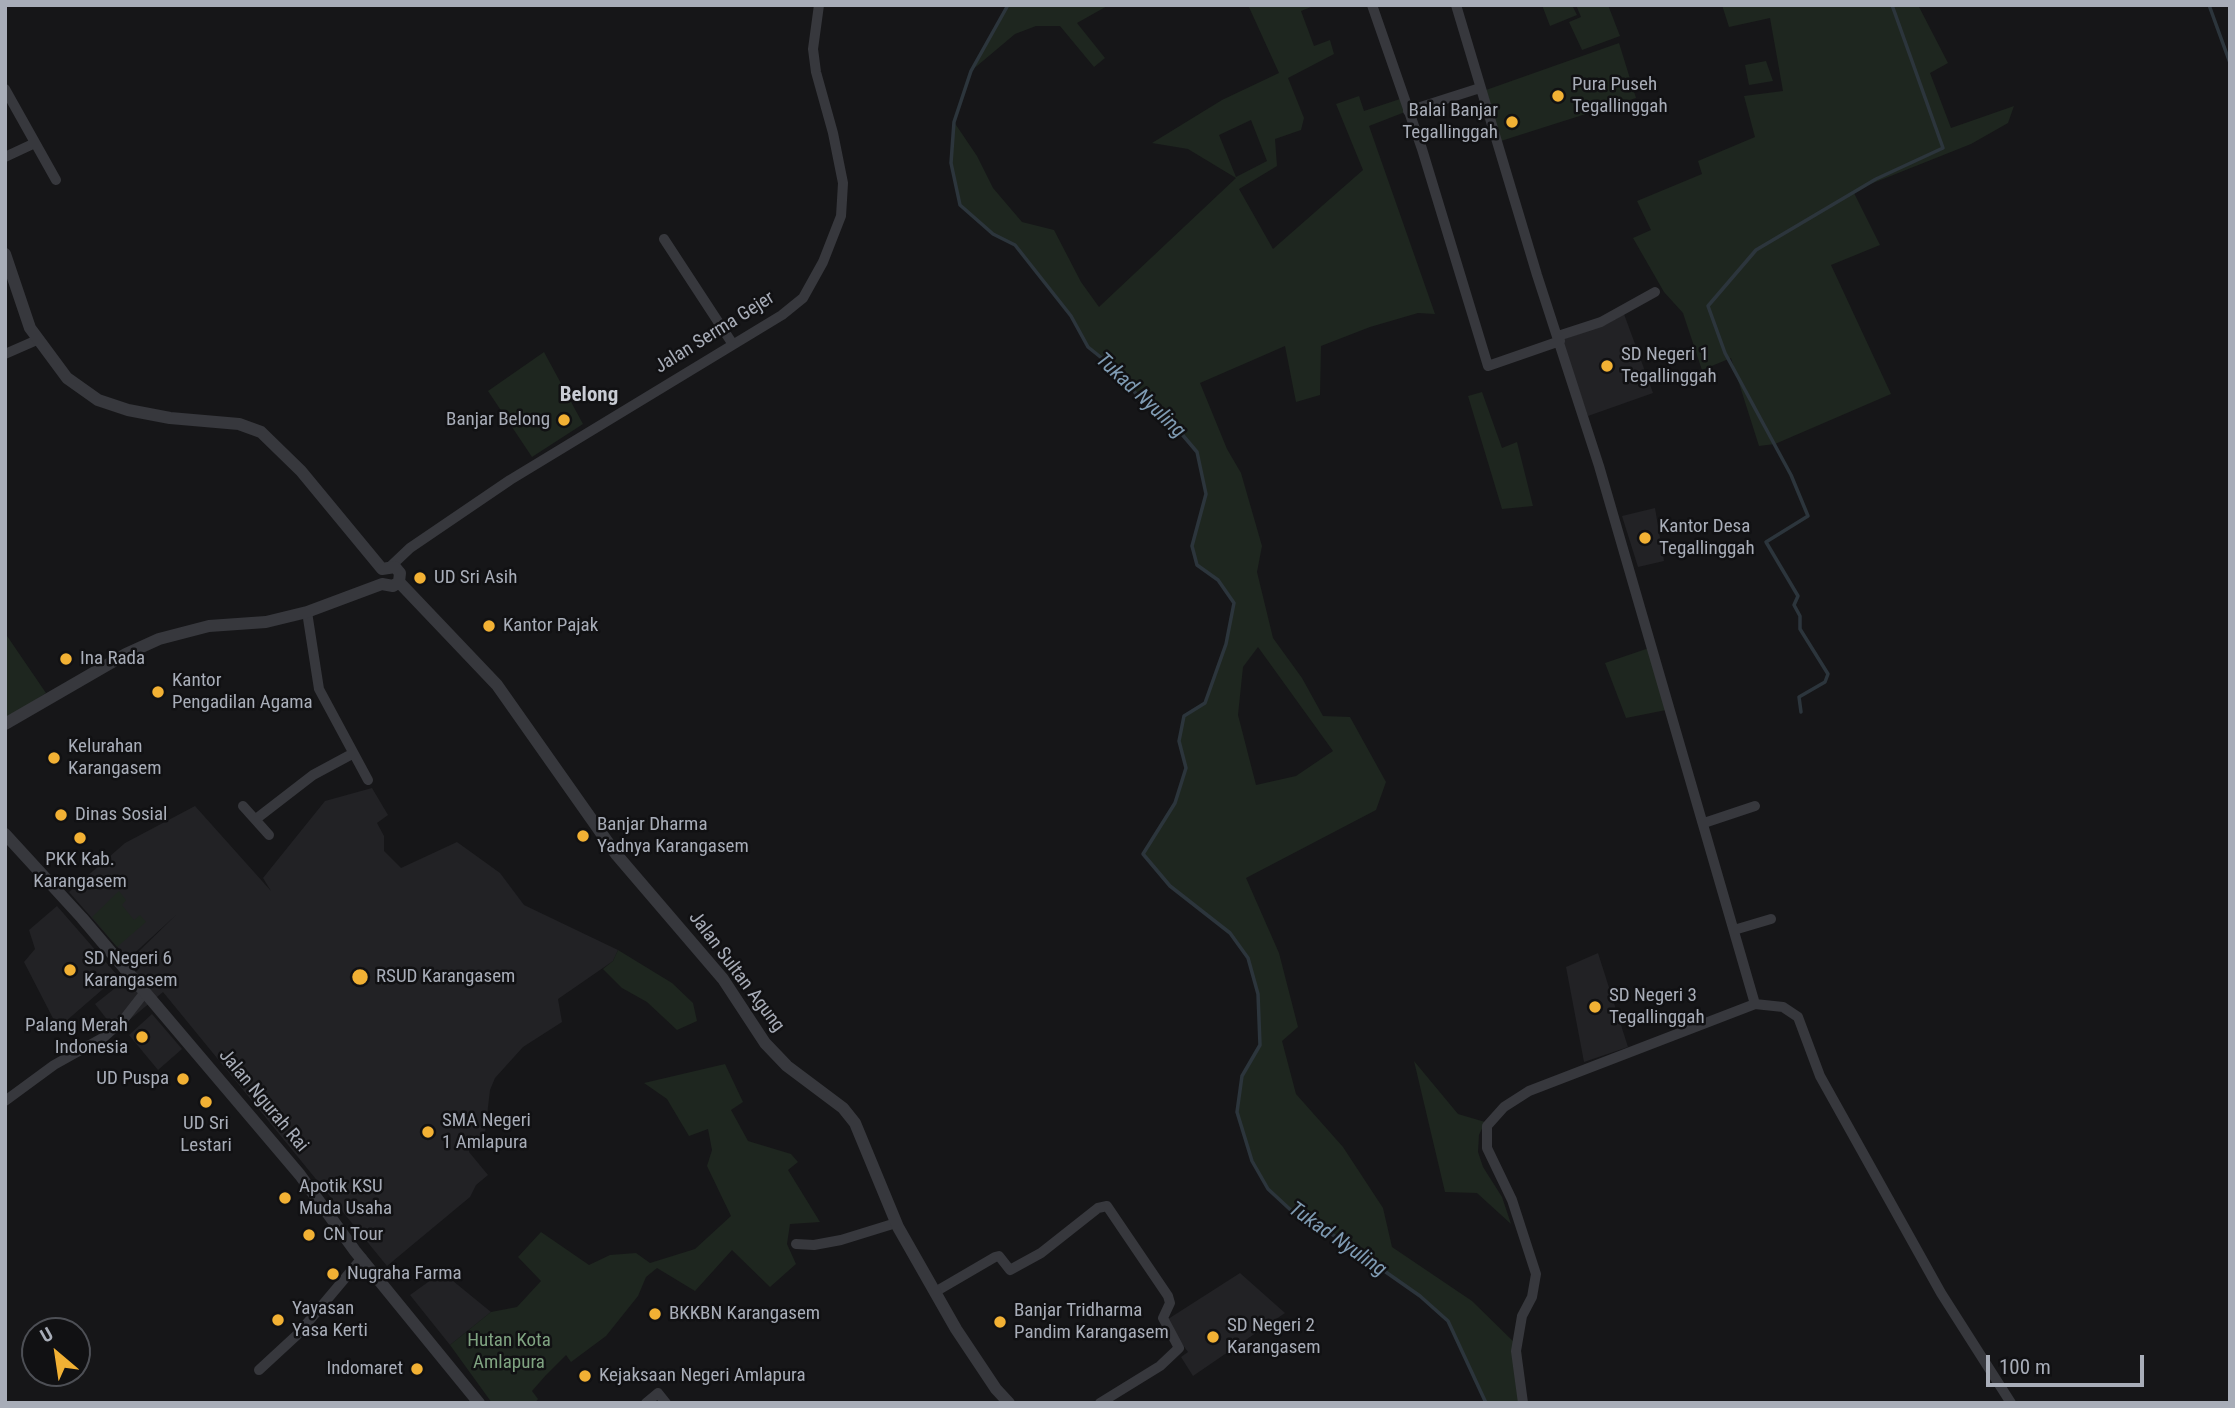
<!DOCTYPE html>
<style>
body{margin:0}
#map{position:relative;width:2235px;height:1408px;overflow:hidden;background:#161618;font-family:"Roboto Condensed",sans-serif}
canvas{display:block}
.frame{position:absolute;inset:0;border:7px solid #a8adb8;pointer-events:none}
.north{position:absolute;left:21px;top:1317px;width:70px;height:70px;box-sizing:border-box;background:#111113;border:2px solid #4d4f55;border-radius:50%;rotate:331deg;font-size:19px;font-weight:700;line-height:28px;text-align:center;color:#a8adb8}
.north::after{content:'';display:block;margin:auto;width:24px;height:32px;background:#f2b134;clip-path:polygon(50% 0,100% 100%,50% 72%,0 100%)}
.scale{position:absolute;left:1986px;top:1355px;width:158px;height:32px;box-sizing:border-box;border:4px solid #a8adb8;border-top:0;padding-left:9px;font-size:21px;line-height:24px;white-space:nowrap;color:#a8adb8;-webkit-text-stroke:5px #111113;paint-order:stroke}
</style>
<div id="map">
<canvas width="2235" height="1408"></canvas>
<div class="frame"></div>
<div class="north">U</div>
<div class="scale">100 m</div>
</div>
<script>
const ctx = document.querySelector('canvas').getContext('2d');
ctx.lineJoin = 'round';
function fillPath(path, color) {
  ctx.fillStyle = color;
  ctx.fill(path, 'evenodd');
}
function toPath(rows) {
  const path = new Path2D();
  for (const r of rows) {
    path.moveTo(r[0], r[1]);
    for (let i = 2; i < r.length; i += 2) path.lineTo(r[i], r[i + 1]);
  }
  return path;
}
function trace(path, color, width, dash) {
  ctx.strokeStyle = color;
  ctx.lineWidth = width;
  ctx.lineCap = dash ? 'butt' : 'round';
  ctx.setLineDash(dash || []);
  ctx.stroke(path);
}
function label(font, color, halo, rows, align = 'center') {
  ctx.font = font + ' "Roboto Condensed",sans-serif';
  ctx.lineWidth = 5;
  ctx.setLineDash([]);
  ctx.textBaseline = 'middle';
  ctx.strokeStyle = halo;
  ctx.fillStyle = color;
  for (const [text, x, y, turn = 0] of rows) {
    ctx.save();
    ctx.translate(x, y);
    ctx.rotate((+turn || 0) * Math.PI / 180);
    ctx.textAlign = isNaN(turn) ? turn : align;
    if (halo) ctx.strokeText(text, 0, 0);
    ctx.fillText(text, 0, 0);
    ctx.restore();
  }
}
fillPath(toPath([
 [1624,314,1653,393,1588,416,1561,340,1607,324],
 [1655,508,1664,561,1638,567,1622,516],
 [372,788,388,815,377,823,384,836,384,851,401,868,457,842,500,873,524,905,618,950,613,961,558,999,562,1022,523,1047,495,1078,490,1090,484,1141,472,1141,469,1152,488,1175,476,1185,470,1197,387,1266,163,992,116,1031,95,1004,138,970,129,961,176,915,128,959,69,892,125,843,195,806,271,891,263,878,325,801],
 [57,906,118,976,58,1028,24,962,35,949,29,930],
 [1598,953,1628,1047,1584,1062,1566,967],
 [152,1014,182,1049,158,1070,129,1035],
 [442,1272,491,1312,450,1345,410,1295],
 [1240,1273,1285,1313,1193,1376,1181,1357,1188,1352,1165,1321]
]), '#222225');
fillPath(toPath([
 [1008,5,1109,5,1077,23,1105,58,1094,67,1060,26,1036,26,1015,34,971,71],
 [1248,5,1316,5,1301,11,1314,46,1330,40,1334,54,1288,78,1304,118,1301,130,1275,139,1277,166,1239,189,1273,249,1363,170,1336,104,1359,96,1364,111,1400,99,1405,112,1369,126,1435,314,1418,313,1370,327,1321,346,1320,395,1296,402,1285,346,1200,383,1227,449,1241,473,1262,546,1257,572,1273,638,1302,678,1323,716,1350,717,1386,782,1376,810,1246,878,1279,953,1298,1027,1282,1041,1296,1094,1343,1147,1383,1208,1392,1247,1472,1301,1521,1349,1524,1401,1486,1403,1448,1321,1420,1296,1333,1235,1295,1214,1268,1189,1252,1161,1237,1112,1242,1076,1260,1044,1258,994,1248,959,1230,933,1170,886,1143,854,1175,803,1186,768,1179,741,1184,716,1205,702,1226,644,1234,603,1218,580,1197,565,1192,546,1206,494,1197,452,1169,419,1140,400,1124,376,1088,347,1071,316,1015,245,993,234,960,205,951,163,954,122,977,156,993,188,1022,222,1054,230,1081,282,1099,307,1236,178,1188,149,1152,143,1222,100,1279,73],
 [1251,120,1267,161,1236,177,1219,135],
 [1258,647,1333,751,1296,776,1256,785,1238,715,1243,667],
 [1542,5,1572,5,1577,15,1550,26],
 [1576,5,1608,5,1620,36,1582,50,1569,22,1581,17],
 [1722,5,1918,5,1948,63,1930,73,1951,128,2014,106,2008,123,1971,144,1853,191,1880,245,1831,265,1891,394,1775,444,1759,446,1731,358,1702,370,1683,313,1664,292,1633,238,1651,230,1637,201,1702,174,1698,161,1755,137,1744,96,1783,91,1770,18,1729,27],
 [1619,43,1636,98,1501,141,1486,90],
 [1766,61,1773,81,1749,85,1745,65],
 [544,352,583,424,532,457,488,391],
 [1482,392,1502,448,1517,442,1533,506,1502,509,1468,396],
 [5,633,46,693,5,720],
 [1652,647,1671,709,1626,718,1605,663],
 [119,891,126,900,122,905,134,920,140,915,146,922,117,947,92,917],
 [618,950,672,983,693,1003,697,1021,677,1030,647,1002,622,988,603,969,613,961],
 [1414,1061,1458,1114,1485,1122,1479,1135,1478,1152,1483,1167,1502,1197,1511,1224,1477,1193,1445,1192],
 [725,1064,743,1102,731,1110,748,1141,791,1154,798,1162,788,1170,820,1222,790,1224,787,1244,796,1264,770,1287,732,1250,695,1291,657,1268,646,1277,638,1296,606,1336,571,1362,566,1355,546,1375,532,1391,538,1399,535,1403,492,1403,450,1345,491,1312,517,1307,541,1281,518,1257,541,1232,589,1265,610,1255,636,1253,650,1263,695,1249,731,1216,707,1166,712,1150,708,1129,689,1136,667,1099,644,1083]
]), '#1e261f');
trace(toPath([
 [1008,5,971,71,954,122,951,163,960,205,993,234,1015,245,1071,316,1088,347,1124,376,1140,400,1169,419,1197,452,1206,494,1192,546,1197,565,1218,580,1234,603,1226,644,1205,703,1184,716,1179,741,1186,768,1175,803,1143,854,1170,886,1230,933,1248,958,1258,994,1260,1045,1242,1076,1237,1112,1252,1161,1268,1189,1295,1214,1333,1235,1420,1296,1448,1321,1486,1403],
 [2209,5,2230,63],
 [1801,712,1799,697,1825,682,1828,674,1800,629,1800,616,1794,605,1798,596,1766,542,1808,516,1791,475,1725,353,1708,306,1756,250,1876,179,1943,148,1892,5]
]), '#2c353c', 3.5);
trace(toPath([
 [1372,5,1422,149,1488,366,1560,341],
 [1456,5,1537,275,1599,466,1755,1004],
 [5,89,56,180],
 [1408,111,1480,88],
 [5,157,35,143],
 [664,239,732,343],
 [1558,336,1601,322,1655,292],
 [5,354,37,340],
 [391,566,410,548,510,480,782,315,803,298,823,262,841,216,842,200,843,183,833,133,816,72,813,49,819,5],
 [307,612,319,689,368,780],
 [243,806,269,835],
 [256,819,313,775,352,754],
 [1704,823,1755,806],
 [1734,930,1771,919],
 [5,1101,54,1065,104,1037,124,1019,145,992],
 [796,1244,814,1245,841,1240,896,1223],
 [935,1292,995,1257,999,1256,1010,1270,1041,1253,1098,1208,1107,1206,1168,1296,1170,1303,1163,1318,1179,1348,1160,1366,1100,1403],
 [259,1370,298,1334,362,1258],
 [646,1403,658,1393,666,1403],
 [1523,1403,1516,1351,1522,1316,1532,1297,1536,1274,1512,1200,1487,1148,1487,1126,1504,1107,1529,1091,1755,1004,1783,1007,1798,1017,1820,1076,1941,1293,2011,1403]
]), '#37383d', 10);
trace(toPath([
 [5,254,30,328,67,378,98,400,128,410,170,418,239,424,261,432,301,471,382,569],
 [382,569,395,567,400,573,399,582],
 [399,582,497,685,616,854,723,979,765,1043,787,1066,843,1108,855,1123,898,1227,956,1329,996,1389,1009,1403],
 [5,724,126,654,159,639,209,626,266,622,307,612,382,584,393,586,399,582],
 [5,834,82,918,300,1175,355,1251,479,1403]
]), '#37383d', 12);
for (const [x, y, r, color] of [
 [1558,96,7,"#f2b134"],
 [1512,122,7,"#f2b134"],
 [1607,366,7,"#f2b134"],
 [564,420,7,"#f2b134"],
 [1645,538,7,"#f2b134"],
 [420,578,7,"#f2b134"],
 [489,626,7,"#f2b134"],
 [66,659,7,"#f2b134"],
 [158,692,7,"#f2b134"],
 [54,758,7,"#f2b134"],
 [61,815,7,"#f2b134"],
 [583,836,7,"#f2b134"],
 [80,838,7,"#f2b134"],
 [70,970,7,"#f2b134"],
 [360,977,9,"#f2b134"],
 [1595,1007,7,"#f2b134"],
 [142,1037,7,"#f2b134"],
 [183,1079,7,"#f2b134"],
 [206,1102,7,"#f2b134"],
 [428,1132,7,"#f2b134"],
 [285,1198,7,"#f2b134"],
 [309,1235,7,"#f2b134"],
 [333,1274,7,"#f2b134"],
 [655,1314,7,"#f2b134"],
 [278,1320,7,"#f2b134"],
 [1000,1322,7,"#f2b134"],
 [1213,1337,7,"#f2b134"],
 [417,1369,7,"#f2b134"],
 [585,1376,7,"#f2b134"]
]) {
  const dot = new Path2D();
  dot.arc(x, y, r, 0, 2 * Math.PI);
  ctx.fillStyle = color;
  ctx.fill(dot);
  trace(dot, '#111113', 2.5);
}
label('19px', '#a8adb8', '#111113', [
 ["Pura Puseh",1572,85],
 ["Tegallinggah",1572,107],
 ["Balai Banjar",1498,111,"right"],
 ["Tegallinggah",1498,133,"right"],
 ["SD Negeri 1",1621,355],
 ["Tegallinggah",1621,377],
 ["Banjar Belong",550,420,"right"],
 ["Kantor Desa",1659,527],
 ["Tegallinggah",1659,549],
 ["UD Sri Asih",434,578],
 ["Kantor Pajak",503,626],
 ["Ina Rada",80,659],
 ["Kantor",172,681],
 ["Pengadilan Agama",172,703],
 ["Kelurahan",68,747],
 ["Karangasem",68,769],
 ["Dinas Sosial",75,815],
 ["Banjar Dharma",597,825],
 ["Yadnya Karangasem",597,847],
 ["PKK Kab.",80,860,"center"],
 ["Karangasem",80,882,"center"],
 ["SD Negeri 6",84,959],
 ["Karangasem",84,981],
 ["RSUD Karangasem",376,977],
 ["SD Negeri 3",1609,996],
 ["Tegallinggah",1609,1018],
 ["Palang Merah",128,1026,"right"],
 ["Indonesia",128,1048,"right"],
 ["UD Puspa",169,1079,"right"],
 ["SMA Negeri",442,1121],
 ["1 Amlapura",442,1143],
 ["UD Sri",206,1124,"center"],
 ["Lestari",206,1146,"center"],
 ["Apotik KSU",299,1187],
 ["Muda Usaha",299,1209],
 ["CN Tour",323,1235],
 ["Nugraha Farma",347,1274],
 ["Yayasan",292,1309],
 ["Yasa Kerti",292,1331],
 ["Banjar Tridharma",1014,1311],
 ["Pandim Karangasem",1014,1333],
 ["BKKBN Karangasem",669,1314],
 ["SD Negeri 2",1227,1326],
 ["Karangasem",1227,1348],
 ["Indomaret",403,1369,"right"],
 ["Kejaksaan Negeri Amlapura",599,1376]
], 'left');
label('19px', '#a8adb8', '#111113', [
 ["Jalan Serma Gejer",715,333,-32],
 ["Jalan Sultan Agung",736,972,53],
 ["Jalan Ngurah Rai",263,1101,50]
]);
label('19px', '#7fa381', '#111113', [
 ["Hutan Kota",509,1341],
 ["Amlapura",509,1363]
]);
label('bold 21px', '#c9ccd4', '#111113', [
 ["Belong",589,396]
]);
label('italic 21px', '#7f9bb3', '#111113', [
 ["Tukad Nyuling",1140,396,43],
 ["Tukad Nyuling",1337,1240,35]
]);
</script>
